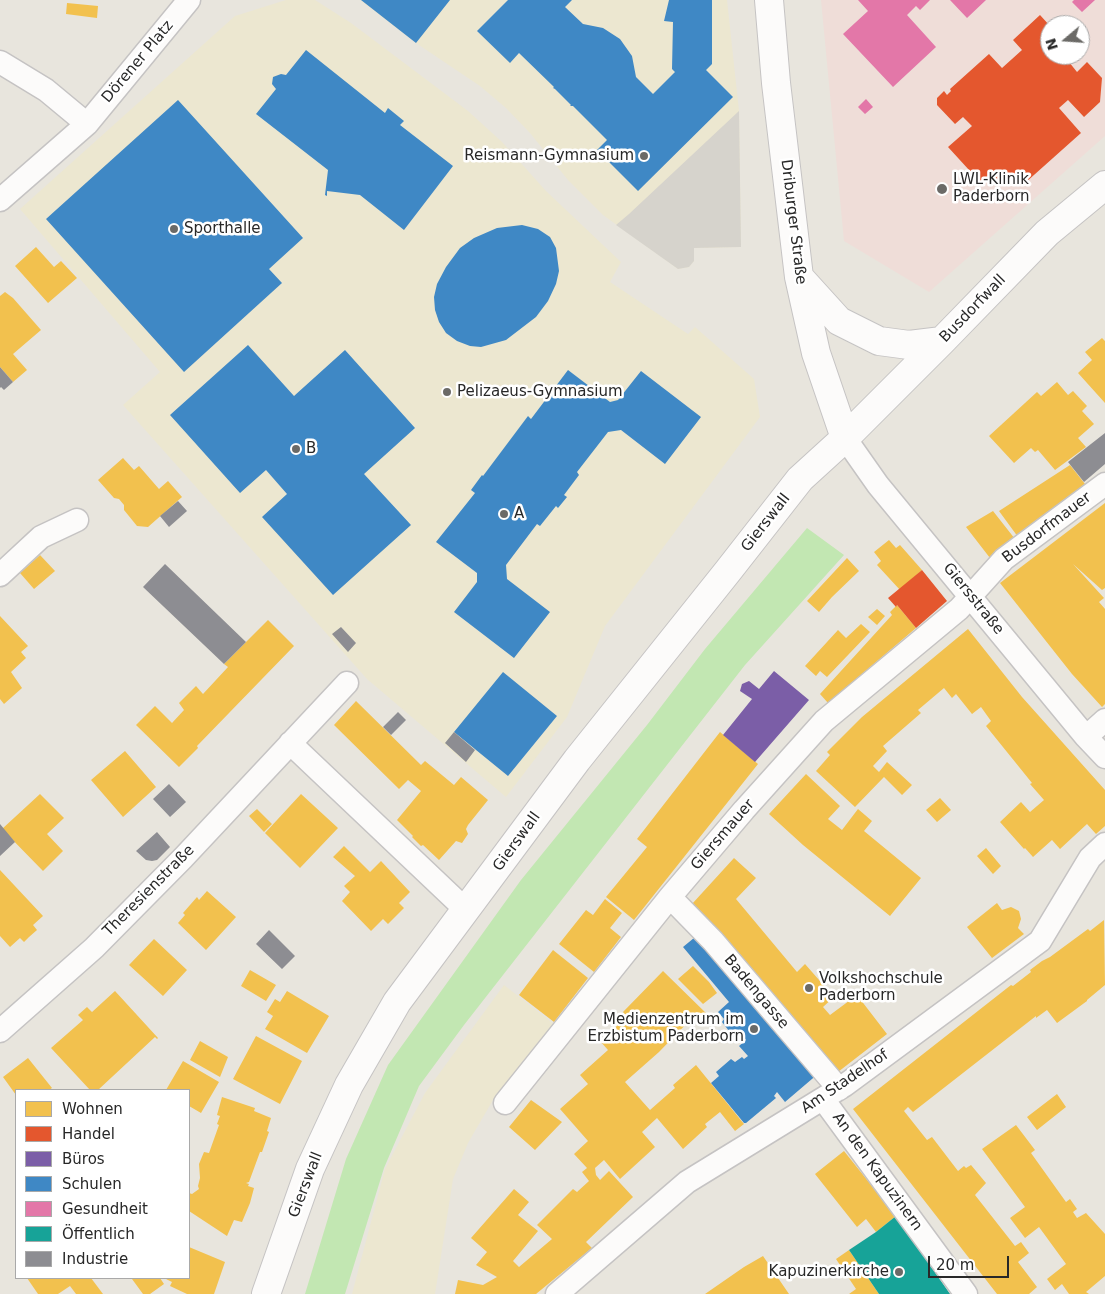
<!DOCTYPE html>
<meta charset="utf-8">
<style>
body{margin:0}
#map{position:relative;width:1105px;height:1294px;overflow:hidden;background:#e8e5dd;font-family:"DejaVu Sans",sans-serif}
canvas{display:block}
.legend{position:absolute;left:15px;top:1089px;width:175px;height:190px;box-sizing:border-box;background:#fff;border:1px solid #a9a9a9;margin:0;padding:6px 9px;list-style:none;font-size:15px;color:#282828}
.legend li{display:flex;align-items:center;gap:10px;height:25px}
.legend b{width:25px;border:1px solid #a9a9a9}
.north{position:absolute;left:1040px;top:15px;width:50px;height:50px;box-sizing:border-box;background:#fff;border:1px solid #a9a9a9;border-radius:50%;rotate:252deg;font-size:14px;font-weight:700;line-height:20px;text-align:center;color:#282828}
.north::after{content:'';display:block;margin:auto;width:18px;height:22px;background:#6b6a67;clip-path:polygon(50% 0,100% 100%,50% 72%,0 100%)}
.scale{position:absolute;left:928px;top:1256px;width:81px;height:22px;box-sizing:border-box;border:2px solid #282828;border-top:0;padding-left:6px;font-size:15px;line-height:18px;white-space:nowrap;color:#282828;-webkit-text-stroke:4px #fff;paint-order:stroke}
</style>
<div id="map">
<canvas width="1105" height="1294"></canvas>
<ul class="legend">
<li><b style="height:14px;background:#f2c14e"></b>Wohnen</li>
<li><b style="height:14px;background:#e4572e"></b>Handel</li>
<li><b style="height:14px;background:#7b5ea7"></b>Büros</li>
<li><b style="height:14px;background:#3f88c5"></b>Schulen</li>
<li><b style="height:14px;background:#e377a8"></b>Gesundheit</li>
<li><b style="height:14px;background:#17a398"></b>Öffentlich</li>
<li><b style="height:14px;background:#8d8d92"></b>Industrie</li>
</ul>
<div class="north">N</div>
<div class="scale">20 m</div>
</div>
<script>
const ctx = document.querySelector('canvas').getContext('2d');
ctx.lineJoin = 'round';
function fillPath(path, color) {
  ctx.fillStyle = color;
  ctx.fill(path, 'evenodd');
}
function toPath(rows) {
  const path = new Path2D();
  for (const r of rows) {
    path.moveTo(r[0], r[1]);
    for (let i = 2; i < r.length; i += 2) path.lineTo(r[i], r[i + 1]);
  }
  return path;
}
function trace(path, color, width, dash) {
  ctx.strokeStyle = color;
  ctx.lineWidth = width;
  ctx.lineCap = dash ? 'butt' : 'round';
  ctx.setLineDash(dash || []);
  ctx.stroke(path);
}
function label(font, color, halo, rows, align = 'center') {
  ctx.font = font + ' "DejaVu Sans",sans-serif';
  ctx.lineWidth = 5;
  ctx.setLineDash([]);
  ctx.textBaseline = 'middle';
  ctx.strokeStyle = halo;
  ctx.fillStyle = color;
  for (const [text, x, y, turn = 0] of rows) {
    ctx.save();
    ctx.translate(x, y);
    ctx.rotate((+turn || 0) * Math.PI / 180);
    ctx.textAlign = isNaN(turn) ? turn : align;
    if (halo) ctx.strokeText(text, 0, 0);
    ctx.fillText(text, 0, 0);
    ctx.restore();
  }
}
fillPath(toPath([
 [286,0,315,0,351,23,468,111,502,142,546,191,621,262,610,282,688,334,695,327,754,379,760,417,605,626,567,717,506,797,367,679,123,405,160,372,20,209,235,16],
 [360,0,727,0,739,111,741,247,694,248,694,261,689,267,678,269,603,215,568,180,530,133,506,108,480,86,416,43],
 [504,985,555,1025,493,1100,468,1143,453,1179,435,1294,352,1294,385,1169,425,1093]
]), '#ece7d0');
fillPath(toPath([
 [821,0,1105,0,1105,136,929,292,844,241],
 [1050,25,1080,25,1080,55,1050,55]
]), '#efddd8');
fillPath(toPath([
 [807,528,844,555,745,665,464,1025,419,1086,384,1168,345,1294,305,1294,346,1159,388,1065,521,880,647,725,705,649]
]), '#c2e7b2');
fillPath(toPath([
 [739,111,741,247,694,248,694,261,689,267,678,269,616,225,629,214]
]), '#d6d3cc');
fillPath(toPath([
 [67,3,98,6,97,18,66,14],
 [36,247,54,267,61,261,77,278,48,303,15,266],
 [5,292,13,298,41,330,13,354,27,370,13,382,0,367,0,296],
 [1102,338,1105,341,1105,403,1078,373,1092,360,1085,352],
 [1057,382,1068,395,1073,391,1087,406,1082,411,1094,424,1078,438,1086,447,1055,470,1038,450,1035,452,1031,448,1014,463,989,436,1037,392,1041,396],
 [123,458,134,470,139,466,159,489,168,481,182,497,148,527,137,526,124,510,124,505,119,499,114,498,98,480],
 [1070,465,1085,484,1018,537,999,511],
 [1105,503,1105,588,1102,590,1073,564,1104,598,1099,602,1105,609,1105,704,1102,707,1072,674,1000,583],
 [993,511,1015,539,990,558,966,527],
 [889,540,896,548,900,545,922,570,900,590,877,565,881,561,874,552],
 [40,555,55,571,34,589,20,573],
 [847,558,859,571,832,597,819,612,807,601],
 [897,605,916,628,828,703,820,694,892,615,890,612],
 [877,609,885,616,877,625,868,617],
 [0,616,28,646,21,652,26,658,11,672,22,688,4,704,0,699],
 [268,620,294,646,197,746,198,748,179,767,136,725,155,706,172,723,184,710,179,703,196,686,203,694,228,667,224,664],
 [861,624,870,632,827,677,820,671,816,676,805,666,838,630,846,638],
 [968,629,1022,697,1105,790,1105,826,1096,834,1087,824,1060,849,1052,840,1033,857,1025,848,1024,849,1000,822,1021,802,1030,812,1044,800,1030,784,1032,783,986,726,991,721,981,707,972,714,956,694,952,698,944,688,918,710,921,713,883,746,887,751,873,766,879,772,887,762,912,785,902,795,884,777,855,807,816,771,830,755,827,752,862,717],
 [356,701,421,765,425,761,454,785,461,777,488,800,468,825,466,829,468,834,462,843,456,841,439,860,423,845,421,846,412,837,413,836,397,820,421,791,408,780,399,789,334,725],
 [720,732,758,764,634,920,606,897,647,847,637,839],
 [125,751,156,787,123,817,91,780],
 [806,774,840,806,828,819,842,830,858,809,872,821,864,831,921,878,890,916,803,845,769,814],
 [40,794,64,818,47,834,63,851,43,871,2,829],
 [301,794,338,828,300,868,265,833],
 [940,798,951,810,937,822,926,810],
 [257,809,272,824,264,832,249,816],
 [344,846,370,872,381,861,410,892,399,903,404,908,388,924,383,919,371,931,342,901,350,892,344,886,355,876,333,857],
 [986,848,1001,866,993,874,977,856],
 [734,858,756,878,736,899,797,972,805,964,834,997,823,1007,830,1015,857,995,887,1034,838,1072,692,904],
 [0,870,43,916,33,925,37,930,29,937,24,942,20,938,10,947,0,936],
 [207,891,236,917,206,950,178,923,185,915,183,913,197,897,199,900],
 [605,899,622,913,610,928,621,937,594,972,559,944,586,910,593,915],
 [997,903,1002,910,1011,907,1019,911,1021,919,1018,928,1024,934,992,958,967,927],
 [1104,920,1105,985,1087,1000,1087,1001,1057,1023,1047,1010,1036,1018,1036,1016,913,1112,908,1107,904,1111,927,1140,932,1137,958,1171,964,1166,966,1168,971,1165,986,1183,975,1195,1015,1246,1021,1242,1029,1253,1018,1262,1037,1287,1029,1294,997,1294,853,1109,1011,985,1013,986,1031,972,1030,970,1042,961,1050,957,1088,929,1090,931],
 [154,939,187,970,163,996,129,965],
 [553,950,588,978,554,1022,519,995],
 [693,966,709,982,717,993,703,1004,678,979],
 [250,970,276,985,266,1001,241,986],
 [663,971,710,1017,702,1025,693,1017,659,1052,625,1082,650,1110,675,1088,673,1085,696,1065,744,1124,735,1131,720,1112,705,1124,707,1127,683,1149,657,1118,642,1132,655,1147,620,1179,604,1160,595,1168,596,1175,600,1180,609,1171,633,1197,586,1242,592,1248,536,1294,455,1294,458,1280,483,1285,497,1277,476,1265,487,1252,471,1238,514,1189,529,1202,518,1215,538,1231,513,1261,519,1267,552,1239,537,1225,573,1189,577,1192,589,1181,582,1172,587,1168,574,1154,588,1141,560,1109,588,1084,580,1075,608,1050,600,1041,627,1017,623,1012],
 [115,991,158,1038,157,1039,155,1037,98,1090,90,1090,51,1048,83,1020,78,1015,87,1007,92,1012],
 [287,991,329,1016,307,1053,265,1029,273,1016,267,1012,275,999,280,1002],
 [256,1036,302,1061,280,1104,233,1079],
 [200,1041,228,1057,220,1077,190,1060],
 [28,1058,52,1088,49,1090,16,1090,16,1095,3,1077],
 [183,1061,219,1082,201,1113,189,1106,189,1090,166,1090],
 [1057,1094,1066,1107,1037,1130,1027,1117],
 [222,1097,255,1108,254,1111,271,1118,267,1131,269,1132,262,1152,260,1152,249,1182,246,1183,249,1184,248,1186,254,1188,250,1203,242,1222,234,1220,227,1236,189,1211,189,1193,192,1194,199,1189,198,1186,200,1178,199,1164,204,1152,209,1153,219,1125,217,1124,220,1116,217,1115],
 [531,1100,562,1122,535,1150,509,1127],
 [1016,1125,1035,1150,1031,1153,1066,1202,1070,1199,1077,1209,1073,1212,1077,1218,1086,1213,1105,1234,1105,1276,1086,1292,1089,1294,1069,1294,1062,1284,1055,1290,1047,1279,1066,1264,1039,1227,1025,1238,1010,1218,1025,1207,982,1149],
 [844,1151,896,1216,876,1232,866,1219,857,1227,815,1174],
 [189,1247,225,1262,214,1294,187,1294,170,1286,172,1282,166,1279,167,1278,189,1278],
 [849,1250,879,1294,849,1294,856,1289,836,1259],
 [763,1256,789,1294,705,1294,744,1267],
 [27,1278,91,1278,103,1294,76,1294,70,1286,58,1294,38,1294],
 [134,1278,160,1278,164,1284,150,1294,143,1294,132,1279]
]), '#f2c14e');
fillPath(toPath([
 [1040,15,1050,26,1050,55,1054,55,1060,63,1069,62,1077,72,1087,62,1102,78,1100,102,1084,117,1068,100,1059,108,1081,133,1025,183,980,182,948,147,972,126,963,117,955,124,937,105,937,98,944,91,947,95,951,91,950,89,989,54,1002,68,1022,50,1013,40],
 [922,570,947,601,916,628,897,605,896,607,888,598]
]), '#e4572e');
fillPath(toPath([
 [774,671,809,700,755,762,723,735,752,699,740,691,742,684,749,681,759,689]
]), '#7b5ea7');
fillPath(toPath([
 [361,0,450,0,416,43],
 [508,0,572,0,565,7,583,24,603,28,620,39,632,56,636,77,653,94,675,72,672,69,673,22,664,21,669,0,712,0,712,64,706,70,733,97,638,191,597,150,607,140,573,106,570,106,571,105,555,89,553,88,554,87,519,53,510,63,477,31],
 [306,50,385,113,388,108,404,121,400,125,453,166,404,230,360,195,327,191,327,196,325,195,328,170,256,114,276,89,272,84,273,77,281,74,286,75],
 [178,100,303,238,269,269,282,283,184,372,46,219],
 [522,225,538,229,550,237,556,248,559,271,556,284,548,301,536,317,506,340,481,347,470,346,457,341,446,333,439,322,435,310,434,297,437,284,446,267,460,248,474,238,497,228],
 [248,345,294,396,345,350,415,428,364,474,411,525,333,595,262,517,287,494,266,470,240,493,170,415],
 [568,370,610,402,618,400,641,371,701,417,665,464,621,430,608,432,577,472,579,475,564,495,567,497,558,508,556,506,540,526,537,524,506,565,507,579,550,612,514,658,454,612,477,582,477,573,436,542,475,493,471,490,482,475,483,476,528,416,531,419],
 [503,672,557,716,508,776,454,732],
 [700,933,819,1073,785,1102,777,1092,774,1096,776,1098,746,1123,744,1123,711,1083,719,1076,716,1072,731,1059,735,1062,742,1057,744,1059,748,1056,739,1046,746,1040,742,1035,736,1040,722,1022,724,1019,718,1012,729,1002,683,947]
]), '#3f88c5');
fillPath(toPath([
 [858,0,930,0,920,10,916,6,907,15,936,47,893,87,843,34,868,11],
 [950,0,986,0,967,18],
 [1074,0,1095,0,1082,12,1072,2],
 [866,99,873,107,865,114,858,107]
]), '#e377a8');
fillPath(toPath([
 [896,1216,950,1294,879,1294,849,1250,876,1232]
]), '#17a398');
fillPath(toPath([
 [0,367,13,382,4,390,1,387,0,388],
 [1105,433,1105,464,1084,482,1068,462],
 [178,501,187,511,169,527,160,516],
 [165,564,246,642,224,664,143,587],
 [341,627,356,643,348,652,332,634],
 [398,712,406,720,391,735,383,727],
 [454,732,475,750,466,762,445,743],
 [169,784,186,802,170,817,153,799],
 [0,824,15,842,0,856],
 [157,832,170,847,157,860,152,861,146,860,136,851],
 [269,930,295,956,282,969,256,944]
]), '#8d8d92');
const minor = toPath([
 [0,62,46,90,87,124],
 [0,200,87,124,189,0],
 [845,438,878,485,1086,737,1105,757],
 [0,575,41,537,77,520],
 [1086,737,1105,720],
 [290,743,466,910],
 [670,897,713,941,839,1089],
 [0,1031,94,948,183,858,347,683],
 [823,1099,966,1294],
 [505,1103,670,897,744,810,824,721,959,609,1004,559,1105,484],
 [557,1294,687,1182,845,1085,1040,941,1090,858,1105,844]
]);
const secondary = toPath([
 [769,0,776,83,799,277,816,353,845,438],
 [800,278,839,321,879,341,909,345,942,341],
 [266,1294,310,1169,349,1085,397,1002,577,760,728,571,800,479,845,438,942,341,1047,233,1105,185]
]);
trace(minor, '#c5c3c3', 25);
trace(secondary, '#c5c3c3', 30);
trace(minor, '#fcfbfa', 22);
trace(secondary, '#fcfbfa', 28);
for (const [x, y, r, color] of [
 [644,156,5,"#6b6a67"],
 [942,189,6,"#6b6a67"],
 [174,229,5,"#6b6a67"],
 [447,392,5,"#6b6a67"],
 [296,449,5,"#6b6a67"],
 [504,514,5,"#6b6a67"],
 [809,988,5,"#6b6a67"],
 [754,1029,5,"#6b6a67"],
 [899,1272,5,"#6b6a67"]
]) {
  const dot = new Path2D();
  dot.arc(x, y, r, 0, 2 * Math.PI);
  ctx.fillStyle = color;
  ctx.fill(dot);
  trace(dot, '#fff', 2);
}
label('15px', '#282828', '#fff', [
 ["Dörener Platz",138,62,-50],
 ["Driburger Straße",793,222,83],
 ["Busdorfwall",973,309,-46],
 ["Gierswall",766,523,-52],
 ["Busdorfmauer",1047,528,-37],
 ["Giersstraße",973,599,51],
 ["Giersmauer",723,835,-49],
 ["Gierswall",517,842,-54],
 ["Theresienstraße",149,891,-45],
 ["Badengasse",756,992,50],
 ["Am Stadelhof",845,1082,-34],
 ["An den Kapuzinern",877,1172,54],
 ["Gierswall",306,1185,-69]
]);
label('15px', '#282828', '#fff', [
 ["Reismann-Gymnasium",634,156,"right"],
 ["LWL-Klinik",953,180],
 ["Paderborn",953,197],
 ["Sporthalle",184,229],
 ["Pelizaeus-Gymnasium",457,392],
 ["B",306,449],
 ["A",514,514],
 ["Volkshochschule",819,979],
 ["Paderborn",819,996],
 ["Medienzentrum im",744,1020,"right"],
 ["Erzbistum Paderborn",744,1037,"right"],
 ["Kapuzinerkirche",889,1272,"right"]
], 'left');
</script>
